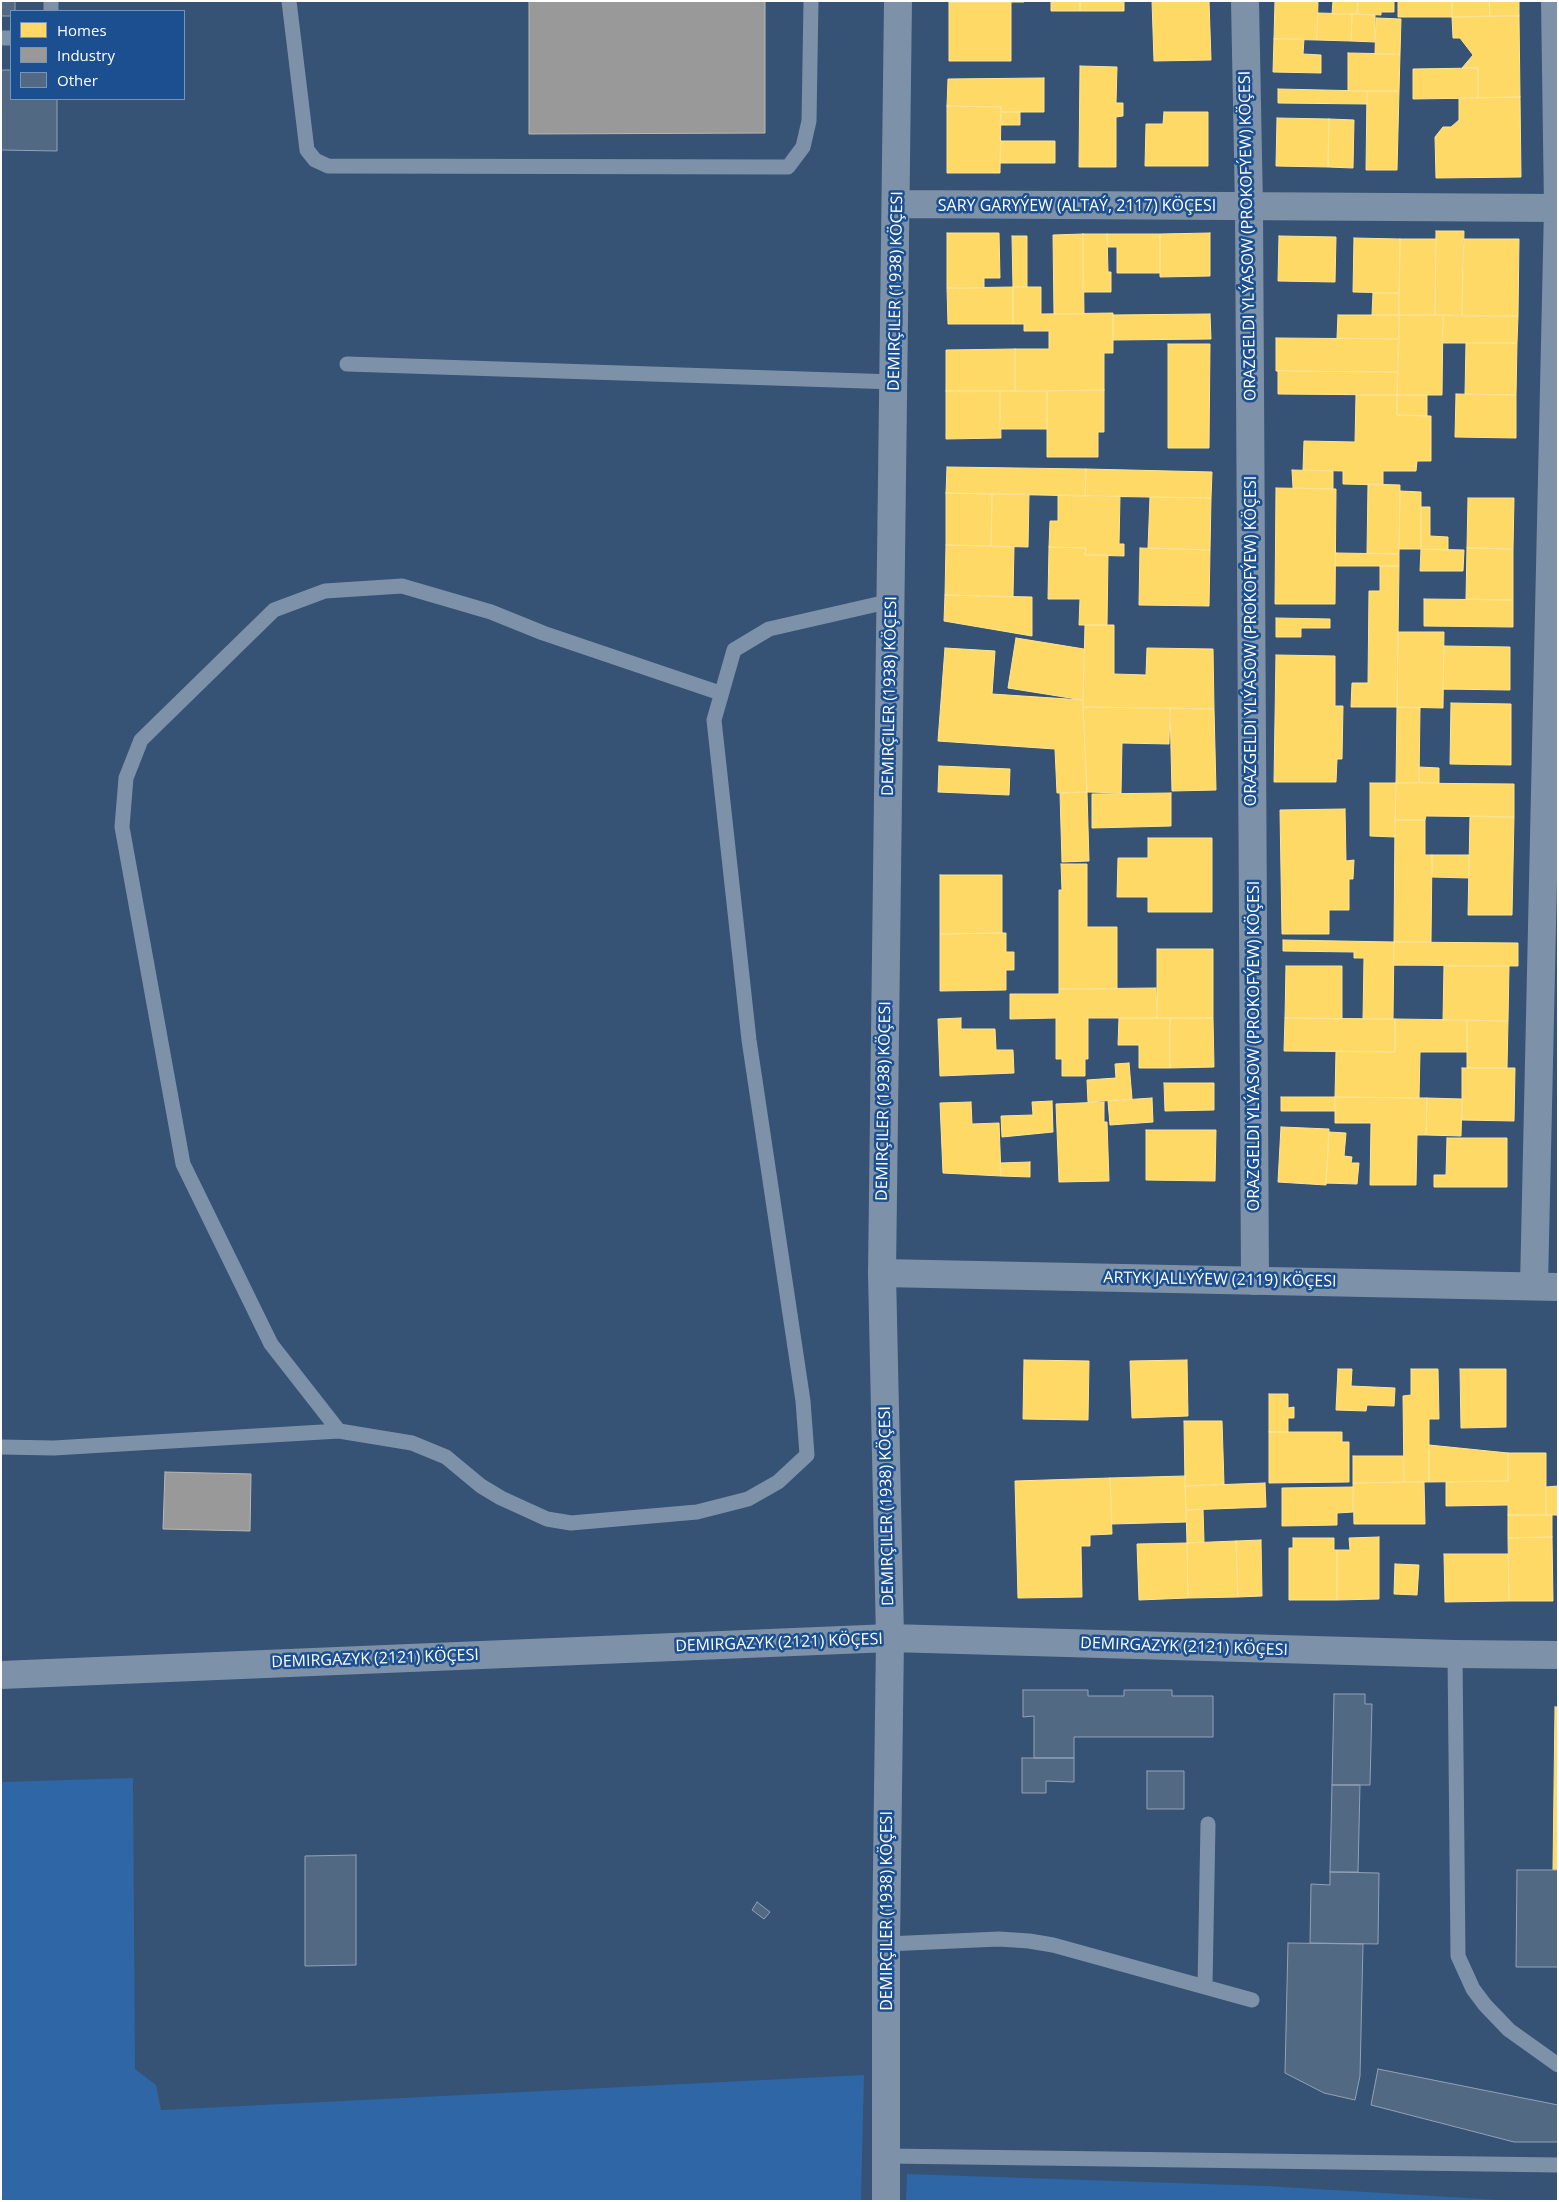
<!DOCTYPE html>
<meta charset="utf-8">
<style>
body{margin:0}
#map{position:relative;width:1559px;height:2202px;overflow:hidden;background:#365274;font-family:"Open Sans",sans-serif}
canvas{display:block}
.frame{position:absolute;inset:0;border:2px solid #fff;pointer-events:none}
.legend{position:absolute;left:10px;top:10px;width:175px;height:90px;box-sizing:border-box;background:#1b4f8f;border:1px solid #7695bc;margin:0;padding:6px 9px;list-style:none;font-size:15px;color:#fff}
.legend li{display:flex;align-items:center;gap:10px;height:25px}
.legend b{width:25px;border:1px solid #7695bc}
</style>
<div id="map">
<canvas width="1559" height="2202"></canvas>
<div class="frame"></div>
<ul class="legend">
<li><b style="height:14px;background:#ffd966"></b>Homes</li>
<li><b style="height:14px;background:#999"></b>Industry</li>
<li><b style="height:14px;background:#526984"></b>Other</li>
</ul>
</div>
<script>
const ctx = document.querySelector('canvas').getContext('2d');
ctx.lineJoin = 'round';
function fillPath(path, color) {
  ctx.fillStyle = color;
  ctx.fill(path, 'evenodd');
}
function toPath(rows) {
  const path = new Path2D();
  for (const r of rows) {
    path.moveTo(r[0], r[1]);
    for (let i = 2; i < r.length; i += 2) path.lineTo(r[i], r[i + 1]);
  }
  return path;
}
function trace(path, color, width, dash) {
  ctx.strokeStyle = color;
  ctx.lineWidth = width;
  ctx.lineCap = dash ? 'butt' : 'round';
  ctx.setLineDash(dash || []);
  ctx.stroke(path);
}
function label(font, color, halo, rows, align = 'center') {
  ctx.font = font + ' "Open Sans",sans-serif';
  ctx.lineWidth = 5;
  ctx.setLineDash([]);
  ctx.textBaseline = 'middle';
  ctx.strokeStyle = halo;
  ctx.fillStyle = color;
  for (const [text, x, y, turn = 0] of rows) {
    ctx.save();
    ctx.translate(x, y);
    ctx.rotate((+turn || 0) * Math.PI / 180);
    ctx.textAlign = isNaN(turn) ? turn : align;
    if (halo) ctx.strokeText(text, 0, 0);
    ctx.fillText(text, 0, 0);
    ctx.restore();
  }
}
fillPath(toPath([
 [133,1778,135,2069,156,2085,161,2110,864,2075,861,2201,1,2201,1,1782],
 [907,2174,1267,2186,1516,2201,906,2201]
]), '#2f66a5');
const homes = toPath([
 [949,1,1024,1,1024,2,949,2,949,1],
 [1051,1,1080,1,1080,11,1051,11,1051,1],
 [1080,1,1124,1,1124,11,1080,11,1080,1],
 [1152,1,1209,1,1211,60,1154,61,1152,1],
 [1275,1,1318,1,1317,40,1274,39,1275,1],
 [1333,1,1358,1,1357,14,1332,14,1333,1],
 [1358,1,1394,1,1394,12,1381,12,1381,15,1357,14,1358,1],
 [1398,1,1452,1,1452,17,1398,17,1398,1],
 [1452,1,1489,1,1490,16,1452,17,1452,1],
 [1489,1,1519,1,1519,16,1490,16,1489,1],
 [949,2,1011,2,1011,61,949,61,949,2],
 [1318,13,1352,14,1351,41,1317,40,1318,13],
 [1352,14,1375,15,1375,42,1351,41,1352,14],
 [1519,16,1520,97,1478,98,1478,68,1462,68,1473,55,1460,38,1453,38,1452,17,1519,16],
 [1376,18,1401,19,1400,54,1375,54,1376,18],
 [1274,39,1304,39,1303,54,1321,55,1321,73,1273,72,1274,39],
 [1348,53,1400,54,1399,91,1348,91,1348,53],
 [1080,66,1117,67,1116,103,1123,103,1123,116,1116,117,1116,167,1079,167,1080,66],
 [1478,68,1478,98,1413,99,1413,69,1478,68],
 [1044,78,1044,112,1001,112,1001,107,947,106,948,79,1044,78],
 [1278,89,1367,91,1367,104,1278,103,1278,89],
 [1367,91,1399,91,1397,170,1366,170,1367,91],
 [1520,97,1521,177,1436,178,1435,137,1443,127,1451,127,1459,120,1459,98,1520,97],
 [947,106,1001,107,1000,173,947,173,947,106],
 [1001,112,1020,112,1020,125,1000,125,1001,112],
 [1164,112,1208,112,1208,166,1145,166,1146,124,1163,124,1164,112],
 [1277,118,1329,119,1328,167,1276,166,1277,118],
 [1329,119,1354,120,1353,168,1328,167,1329,119],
 [1001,141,1055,141,1055,163,1000,163,1001,141],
 [1436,231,1464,231,1462,316,1435,315,1436,231],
 [947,233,999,233,1000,278,984,278,984,288,947,288,947,233],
 [1210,233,1210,276,1160,277,1160,234,1210,233],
 [1083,234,1084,314,1054,314,1053,235,1083,234],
 [1083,234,1107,234,1108,272,1111,272,1111,292,1083,292,1083,234],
 [1107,234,1160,234,1160,273,1117,273,1117,247,1108,247,1107,234],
 [1012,236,1027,236,1027,287,1013,287,1012,236],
 [1279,236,1336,237,1335,282,1278,281,1279,236],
 [1354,238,1400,239,1399,293,1353,292,1354,238],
 [1400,239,1436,239,1435,315,1399,315,1400,239],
 [1463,239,1519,239,1518,316,1462,316,1463,239],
 [1013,287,1013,324,948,324,947,288,1013,287],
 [1013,287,1041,287,1041,314,1113,313,1113,353,1104,353,1104,390,1015,391,1015,349,1049,349,1049,331,1024,331,1024,324,1013,324,1013,287],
 [1373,293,1399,293,1399,315,1372,315,1373,293],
 [1210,314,1211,339,1113,340,1113,315,1210,314],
 [1338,315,1399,315,1399,339,1337,338,1338,315],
 [1399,315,1443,315,1442,395,1397,395,1399,315],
 [1443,315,1518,316,1517,343,1442,343,1443,315],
 [1276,338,1399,339,1398,372,1276,371,1276,338],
 [1466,343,1517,343,1516,395,1465,394,1466,343],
 [1168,344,1210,344,1209,448,1168,448,1168,344],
 [1015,349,1015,391,946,391,946,350,1015,349],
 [1278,371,1398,372,1397,395,1278,394,1278,371],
 [1104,390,1104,432,1098,432,1098,457,1047,457,1047,391,1104,390],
 [946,391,1000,391,1001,438,946,439,946,391],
 [1000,391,1047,391,1047,429,1000,429,1000,391],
 [1456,394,1516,395,1516,438,1455,437,1456,394],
 [1356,395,1397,395,1397,415,1431,416,1431,461,1417,461,1416,471,1383,471,1383,485,1343,484,1343,471,1303,470,1304,441,1355,442,1356,395],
 [1397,395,1427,395,1427,416,1397,415,1397,395],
 [947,467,1086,469,1085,496,946,493,947,467],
 [1086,469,1212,472,1211,498,1085,496,1086,469],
 [1292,470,1333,471,1333,489,1293,488,1292,470],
 [1368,484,1400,485,1399,554,1367,553,1368,484],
 [1276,488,1336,489,1335,604,1275,604,1276,488],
 [1400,491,1421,492,1421,549,1399,549,1400,491],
 [946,493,992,494,991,546,946,545,946,493],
 [992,494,1029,494,1028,547,991,546,992,494],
 [1058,495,1120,496,1119,544,1124,544,1124,556,1085,555,1086,548,1049,547,1050,521,1058,521,1058,495],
 [1150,497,1211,498,1210,550,1148,548,1150,497],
 [1468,498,1514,498,1513,549,1467,548,1468,498],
 [1421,507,1430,507,1430,536,1448,537,1448,550,1421,549,1421,507],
 [946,545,1014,547,1013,597,945,595,946,545],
 [1049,547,1086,548,1085,555,1108,555,1107,625,1079,625,1080,599,1048,599,1049,547],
 [1140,548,1210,550,1209,606,1139,605,1140,548],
 [1467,548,1513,549,1513,600,1466,599,1467,548],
 [1421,549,1464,550,1463,571,1420,571,1421,549],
 [1336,553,1399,554,1399,566,1335,566,1336,553],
 [1380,566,1399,566,1397,707,1351,707,1352,683,1368,683,1369,591,1380,591,1380,566],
 [945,595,1032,597,1032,636,944,621,945,595],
 [1424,599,1513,600,1513,627,1424,626,1424,599],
 [1276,618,1330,619,1330,628,1301,628,1301,637,1276,637,1276,618],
 [1085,625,1114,625,1114,674,1146,675,1147,648,1213,649,1214,709,1083,707,1085,625],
 [1398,632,1444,632,1443,708,1397,707,1398,632],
 [1016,638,1084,649,1083,700,1008,688,1016,638],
 [1444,646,1510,647,1510,690,1443,689,1444,646],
 [945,648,995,651,992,694,1083,700,1087,792,1057,793,1055,749,938,741,945,648],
 [1276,655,1335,656,1335,706,1343,706,1342,759,1337,759,1336,782,1274,782,1276,655],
 [1451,703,1511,704,1511,765,1450,764,1451,703],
 [1083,707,1170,708,1169,744,1122,743,1121,793,1087,792,1083,707],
 [1397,707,1420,708,1419,783,1396,783,1397,707],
 [1170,708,1214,709,1216,790,1172,791,1170,708],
 [939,766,1010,769,1009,795,938,792,939,766],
 [1419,767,1439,768,1439,783,1419,783,1419,767],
 [1370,783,1396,783,1395,837,1370,836,1370,783],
 [1396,783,1514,784,1514,817,1426,816,1425,820,1395,820,1396,783],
 [1087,792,1089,861,1062,862,1060,793,1087,792],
 [1171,793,1171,826,1092,828,1092,794,1171,793],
 [1345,809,1346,861,1354,860,1353,879,1349,879,1349,910,1329,910,1329,934,1282,934,1280,810,1345,809],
 [1470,816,1514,817,1512,915,1468,915,1470,816],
 [1395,820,1425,820,1425,855,1432,855,1431,942,1394,942,1395,820],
 [1148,838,1212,838,1212,912,1148,912,1148,897,1117,897,1118,858,1148,858,1148,838],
 [1432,855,1469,855,1469,878,1432,877,1432,855],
 [1061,864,1087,864,1087,927,1117,927,1117,989,1059,989,1059,890,1062,890,1061,864],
 [940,875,1002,875,1002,933,940,934,940,875],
 [1002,933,1006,933,1006,952,1014,952,1014,970,1006,970,1006,990,940,991,940,934,1002,933],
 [1283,940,1394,942,1393,1019,1363,1019,1364,958,1354,958,1354,952,1283,951,1283,940],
 [1394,942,1518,943,1518,966,1393,965,1394,942],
 [1157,949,1213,949,1213,1018,1157,1018,1157,949],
 [1286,966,1342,966,1342,1019,1285,1018,1286,966],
 [1444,966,1509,966,1508,1021,1443,1020,1444,966],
 [1156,988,1157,1018,1088,1018,1088,1059,1085,1059,1085,1076,1062,1076,1062,1059,1056,1059,1056,1018,1010,1019,1010,994,1059,994,1059,989,1156,988],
 [961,1018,961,1029,995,1029,996,1050,1013,1050,1014,1073,940,1076,938,1019,961,1018],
 [1119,1018,1170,1018,1170,1068,1139,1068,1139,1045,1118,1045,1119,1018],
 [1170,1018,1213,1018,1214,1067,1170,1068,1170,1018],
 [1285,1018,1395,1019,1395,1052,1284,1051,1285,1018],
 [1395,1019,1467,1020,1467,1052,1420,1052,1419,1098,1335,1097,1336,1051,1395,1052,1395,1019],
 [1467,1020,1508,1021,1507,1068,1467,1068,1467,1020],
 [1129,1063,1132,1099,1088,1102,1087,1080,1116,1078,1115,1064,1129,1063],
 [1462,1068,1515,1068,1514,1121,1462,1120,1462,1068],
 [1164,1083,1214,1083,1214,1110,1165,1111,1164,1083],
 [1281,1097,1335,1097,1335,1111,1281,1111,1281,1097],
 [1335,1097,1427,1098,1426,1135,1417,1135,1416,1185,1370,1185,1371,1123,1335,1123,1335,1097],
 [1152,1098,1153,1122,1110,1125,1108,1101,1152,1098],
 [1427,1098,1462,1099,1461,1136,1426,1135,1427,1098],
 [1052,1101,1053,1132,1002,1137,1001,1116,1033,1115,1032,1102,1052,1101],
 [971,1102,972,1124,999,1123,1001,1176,943,1173,940,1103,971,1102],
 [1104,1102,1104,1122,1107,1122,1109,1181,1059,1182,1056,1104,1104,1102],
 [1281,1127,1329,1129,1326,1185,1278,1182,1281,1127],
 [1146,1130,1216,1130,1215,1181,1146,1180,1146,1130],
 [1329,1132,1346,1133,1344,1156,1352,1157,1351,1163,1359,1163,1357,1184,1326,1183,1329,1132],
 [1447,1138,1507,1138,1507,1187,1434,1187,1434,1175,1446,1175,1447,1138],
 [1030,1162,1030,1177,1001,1176,1000,1163,1030,1162],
 [1024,1360,1089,1361,1088,1420,1023,1419,1024,1360],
 [1187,1360,1188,1416,1132,1418,1130,1361,1187,1360],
 [1338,1369,1352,1369,1351,1386,1395,1388,1394,1406,1367,1405,1366,1411,1336,1410,1338,1369],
 [1411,1369,1438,1369,1439,1419,1429,1419,1429,1482,1404,1482,1403,1396,1411,1395,1411,1369],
 [1460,1369,1506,1369,1506,1427,1461,1428,1460,1369],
 [1269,1394,1288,1394,1288,1408,1294,1407,1294,1418,1288,1418,1288,1432,1269,1432,1269,1394],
 [1184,1421,1222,1421,1224,1484,1185,1486,1184,1421],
 [1269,1432,1342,1432,1342,1442,1349,1442,1349,1482,1269,1483,1269,1432],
 [1429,1445,1508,1453,1508,1481,1429,1482,1429,1445],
 [1508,1453,1546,1453,1546,1515,1508,1515,1508,1505,1446,1506,1446,1482,1508,1481,1508,1453],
 [1353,1456,1403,1456,1404,1482,1353,1483,1353,1456],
 [1185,1476,1186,1522,1112,1524,1110,1478,1185,1476],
 [1110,1478,1112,1534,1090,1535,1090,1546,1081,1546,1082,1597,1018,1598,1015,1481,1110,1478],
 [1424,1482,1425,1524,1354,1524,1353,1483,1424,1482],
 [1265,1483,1266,1507,1186,1510,1185,1486,1265,1483],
 [1558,1486,1558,1515,1546,1515,1546,1487,1558,1486],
 [1353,1487,1353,1512,1337,1513,1337,1525,1282,1526,1282,1488,1353,1487],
 [1203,1509,1204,1542,1187,1543,1186,1510,1203,1509],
 [1508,1515,1552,1515,1552,1537,1508,1538,1508,1515],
 [1379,1537,1379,1599,1337,1600,1337,1550,1350,1550,1349,1538,1379,1537],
 [1552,1537,1553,1601,1509,1601,1508,1538,1552,1537],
 [1293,1538,1334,1538,1334,1550,1337,1550,1337,1600,1289,1600,1289,1548,1293,1548,1293,1538],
 [1261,1540,1262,1596,1238,1597,1236,1541,1261,1540],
 [1236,1541,1238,1597,1188,1598,1187,1543,1236,1541],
 [1187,1543,1188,1598,1139,1600,1137,1544,1187,1543],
 [1444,1554,1508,1554,1509,1601,1445,1602,1444,1554],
 [1395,1564,1419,1565,1417,1595,1394,1594,1395,1564],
 [1555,1707,1558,1707,1558,1870,1553,1870,1555,1707]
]);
fillPath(homes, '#ffd966');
trace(homes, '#ffe494', 1);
const industry = toPath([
 [529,1,765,1,765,133,529,134,529,1],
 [165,1472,251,1474,250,1531,163,1529,165,1472]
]);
fillPath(industry, '#999');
trace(industry, '#b8b8b8', 1);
const building = toPath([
 [1,1,15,1,15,11,11,11,11,16,1,16,1,1],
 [1,70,11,70,11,99,57,99,57,151,1,150,1,70],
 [1023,1690,1088,1690,1088,1696,1124,1696,1124,1690,1172,1690,1172,1696,1213,1696,1213,1737,1074,1737,1074,1758,1034,1758,1034,1716,1023,1717,1023,1690],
 [1334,1694,1365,1694,1365,1704,1372,1704,1370,1785,1332,1785,1334,1694],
 [1022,1758,1074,1758,1074,1782,1046,1781,1046,1793,1022,1793,1022,1758],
 [1147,1771,1184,1771,1184,1809,1147,1809,1147,1771],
 [1332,1785,1360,1785,1358,1872,1330,1872,1332,1785],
 [356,1855,356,1965,305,1966,305,1856,356,1855],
 [1517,1870,1558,1870,1558,1967,1516,1967,1517,1870],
 [1330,1872,1379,1873,1378,1944,1310,1943,1311,1884,1330,1885,1330,1872],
 [757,1902,770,1912,764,1919,752,1910,757,1902],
 [1288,1943,1363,1944,1360,2076,1355,2100,1324,2093,1285,2073,1288,1943],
 [1378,2069,1558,2105,1558,2142,1514,2142,1371,2105,1378,2069]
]);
fillPath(building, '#526984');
trace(building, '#92a2b6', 1);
trace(toPath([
 [289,1,307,150,315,160,328,166,788,167,803,147,809,121,811,1],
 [51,11,51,1],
 [1,38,11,38],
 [347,364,895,382],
 [339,1431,271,1344,183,1164,122,827,126,778,141,740,274,610,325,591,402,586,491,612,543,633,720,693],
 [1,1447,54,1448,339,1431,412,1443,446,1457,481,1486,501,1498,547,1519,571,1523,697,1512,748,1499,778,1482,807,1455,803,1401,749,1040,714,720,734,650,769,629,891,601],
 [1455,1654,1458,1956,1473,1989,1485,2005,1509,2030,1558,2065],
 [886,1944,999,1939,1029,1941,1053,1945,1252,2000],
 [1205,1986,1208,1824],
 [887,2156,1558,2165]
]), '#7d92a8', 15);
trace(toPath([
 [1245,1,1249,207,1255,1281],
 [897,204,1558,208],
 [1534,1286,1558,208,1555,1],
 [890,1638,1455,1654,1558,1655],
 [886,2201,886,1944,890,1638,882,1273,898,1]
]), '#7d92a8', 28);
trace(toPath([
 [882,1273,1558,1287],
 [1,1675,890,1638]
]), '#7d92a8', 28);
label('16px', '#fff', '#1b4f8f', [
 ["SARY GARYÝEW (ALTAÝ, 2117) KÖÇESI",1077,206],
 ["ORAZGELDI YLÝASOW (PROKOFÝEW) KÖÇESI",1248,236,-91],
 ["DEMIRÇILER (1938) KÖÇESI",896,291,-89],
 ["ORAZGELDI YLÝASOW (PROKOFÝEW) KÖÇESI",1251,641,-90],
 ["DEMIRÇILER (1938) KÖÇESI",890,696,-89],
 ["ORAZGELDI YLÝASOW (PROKOFÝEW) KÖÇESI",1254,1046,-90],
 ["DEMIRÇILER (1938) KÖÇESI",884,1101,-89],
 ["ARTYK JALLYÝEW (2119) KÖÇESI",1220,1280,1],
 ["DEMIRÇILER (1938) KÖÇESI",887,1506,-91],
 ["DEMIRGAZYK (2121) KÖÇESI",779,1643,-2],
 ["DEMIRGAZYK (2121) KÖÇESI",1184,1647,2],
 ["DEMIRGAZYK (2121) KÖÇESI",375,1659,-2],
 ["DEMIRÇILER (1938) KÖÇESI",887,1911,-90]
]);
</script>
